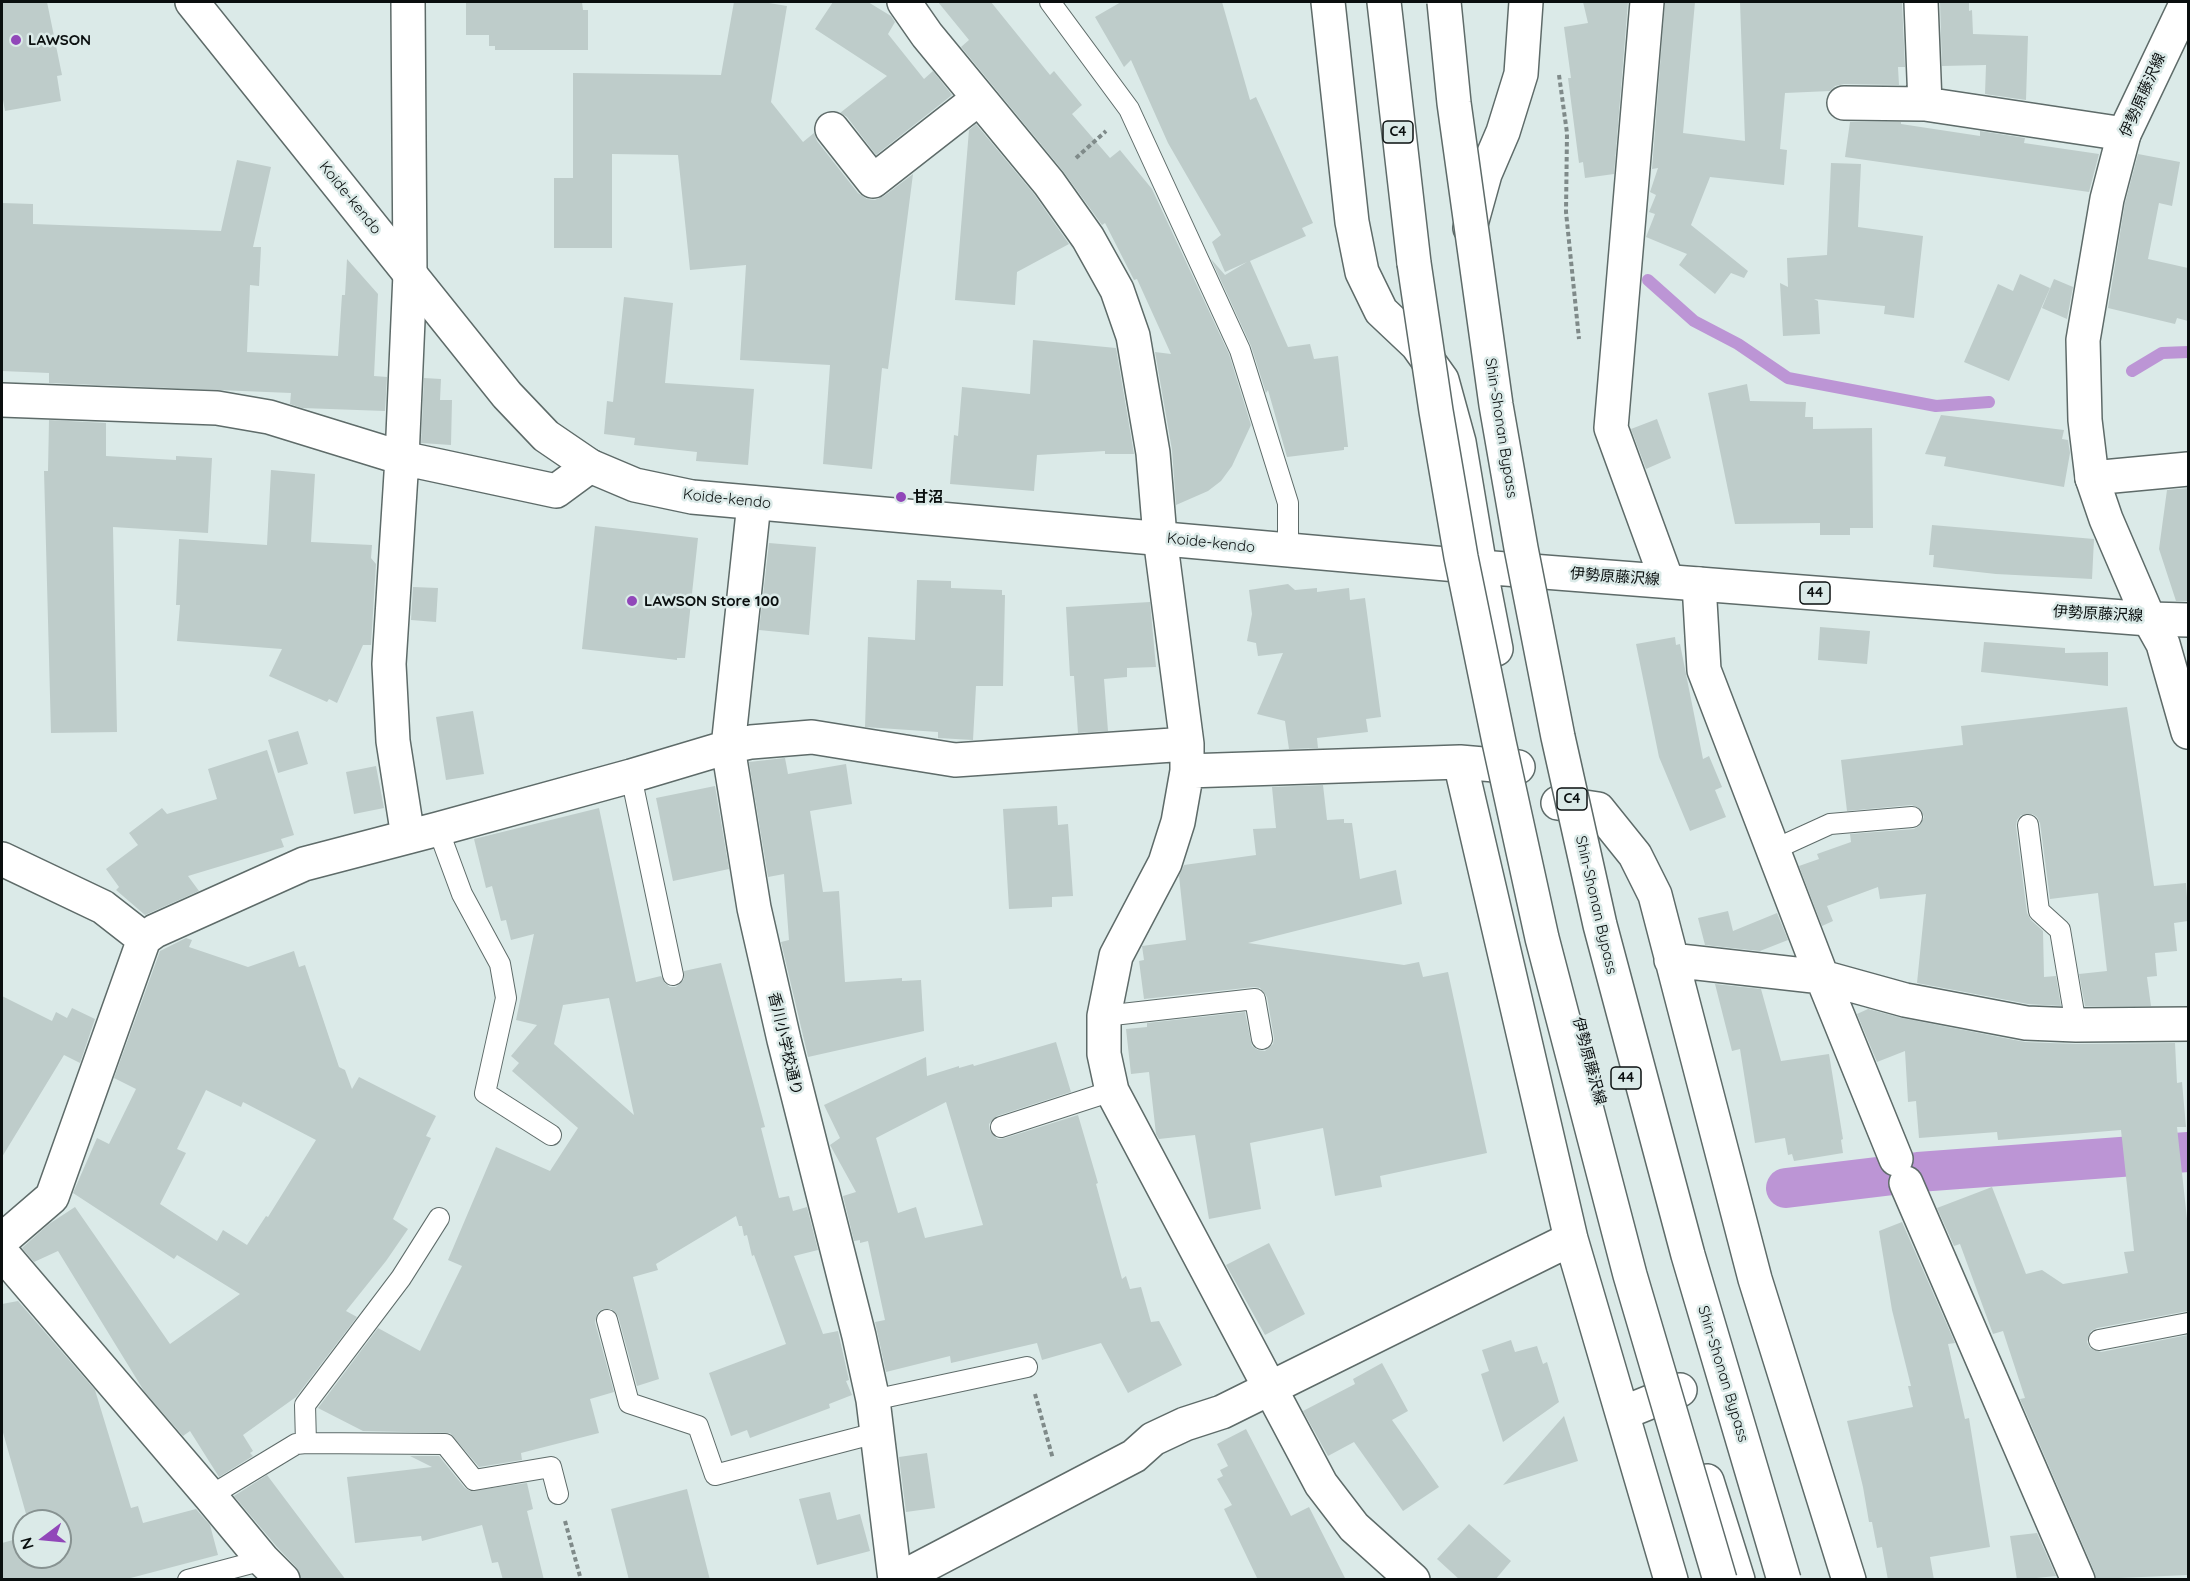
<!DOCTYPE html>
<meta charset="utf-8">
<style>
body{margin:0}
#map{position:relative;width:2190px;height:1581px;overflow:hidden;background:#dbeae8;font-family:Quicksand,sans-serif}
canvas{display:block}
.frame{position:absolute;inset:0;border:3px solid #0a0f0f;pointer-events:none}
.north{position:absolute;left:12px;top:1509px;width:60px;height:60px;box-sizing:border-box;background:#dbeae8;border:2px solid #879291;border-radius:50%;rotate:254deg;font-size:16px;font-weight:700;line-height:24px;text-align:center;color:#0a0f0f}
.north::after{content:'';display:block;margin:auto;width:21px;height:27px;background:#9147b9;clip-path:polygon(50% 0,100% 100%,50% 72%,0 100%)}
</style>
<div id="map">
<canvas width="2190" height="1581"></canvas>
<div class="frame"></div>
<div class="north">N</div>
</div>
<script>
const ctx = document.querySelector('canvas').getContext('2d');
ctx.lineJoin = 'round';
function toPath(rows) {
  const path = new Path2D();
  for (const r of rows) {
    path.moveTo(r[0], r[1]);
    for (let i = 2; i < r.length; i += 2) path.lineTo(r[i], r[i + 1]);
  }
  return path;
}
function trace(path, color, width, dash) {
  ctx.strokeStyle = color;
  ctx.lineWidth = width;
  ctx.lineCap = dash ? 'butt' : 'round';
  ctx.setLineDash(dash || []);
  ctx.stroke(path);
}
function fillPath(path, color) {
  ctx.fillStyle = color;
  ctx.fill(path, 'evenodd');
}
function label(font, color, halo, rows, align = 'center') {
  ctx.font = font + ' Quicksand,"Noto Sans JP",sans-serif';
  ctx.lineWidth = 5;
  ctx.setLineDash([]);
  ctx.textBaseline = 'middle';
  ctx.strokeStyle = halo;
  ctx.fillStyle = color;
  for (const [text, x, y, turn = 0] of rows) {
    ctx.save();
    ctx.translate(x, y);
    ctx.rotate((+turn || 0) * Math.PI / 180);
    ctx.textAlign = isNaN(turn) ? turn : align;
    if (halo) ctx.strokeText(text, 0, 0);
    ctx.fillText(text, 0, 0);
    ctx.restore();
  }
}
trace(toPath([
 [1648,280,1694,321,1738,344,1788,378,1936,406,1989,402],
 [2132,371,2162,353,2188,352]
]), '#bc95d5', 12);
trace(toPath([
 [1786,1188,1918,1172,2188,1152]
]), '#bc95d5', 40);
fillPath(toPath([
 [2,2,47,2,62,75,57,76,61,101,5,111,2,94],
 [466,2,582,2,583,10,588,10,588,50,495,50,495,46,489,46,489,35,466,35],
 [734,2,763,2,787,6,771,102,803,142,814,133,817,141,858,193,867,199,875,200,884,196,913,174,888,369,882,368,872,469,823,464,830,365,740,360,746,265,690,270,678,155,612,154,612,248,554,248,554,178,573,178,573,73,721,75],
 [833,2,868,2,891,16,895,22,888,34,924,79,933,71,952,95,876,155,847,117,840,113,887,76,815,29],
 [938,2,991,2,1050,75,1054,71,1082,105,1072,114,1110,158,1120,150,1152,189,1229,354,1251,425,1232,466,1221,481,1208,491,1176,505,1172,450,1155,352,1171,354,1137,279,1134,280,1105,223,1102,225,1063,171,961,47,969,40],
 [1121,2,1222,2,1250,100,1256,97,1313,223,1302,228,1306,236,1250,261,1288,347,1310,344,1314,359,1338,356,1348,447,1344,447,1344,450,1287,457,1268,390,1266,393,1251,346,1211,259,1225,275,1247,262,1225,272,1212,242,1221,235,1168,143,1131,60,1124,67,1095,17],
 [1583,2,1628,2,1614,174,1585,178,1583,162,1579,163,1568,78,1571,78,1564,27,1588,23],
 [1665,2,1695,2,1683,133,1745,141,1740,2,1902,2,1905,67,1898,67,1899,85,1844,84,1835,86,1830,91,1785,93,1780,149,1787,150,1784,185,1710,177,1691,225,1748,271,1744,278,1731,273,1715,294,1679,265,1687,254,1646,237,1655,214,1649,212,1656,195,1650,192,1658,168,1652,169],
 [1940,2,1969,2,1969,11,1972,10,1973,34,2028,36,2026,100,1985,94,1986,65,1942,66],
 [1850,122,1901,122,1901,124,1980,136,1980,131,2025,138,2024,143,2099,154,2089,192,1845,157],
 [976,124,1034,194,1069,244,1017,272,1015,305,955,300,969,130],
 [2138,154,2180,162,2172,206,2159,203,2148,259,2188,268,2188,321,2177,318,2175,324,2108,308,2125,203],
 [237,160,271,167,253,247,261,247,259,286,250,285,247,352,338,356,342,295,345,295,347,259,378,294,374,376,387,377,385,411,302,408,290,404,291,393,49,383,49,373,2,371,2,203,33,204,33,224,221,231],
 [1831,163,1861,164,1858,227,1923,236,1914,318,1884,314,1885,306,1814,299,1818,301,1820,334,1783,336,1780,283,1788,287,1787,258,1827,255],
 [2020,274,2050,288,2009,381,1964,362,1998,284,2013,291],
 [2054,279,2073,287,2067,319,2042,308],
 [624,297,673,303,665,383,754,389,748,465,696,461,697,452,634,445,635,438,604,434,607,401,613,402],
 [1033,340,1116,348,1134,454,1105,454,1105,451,1037,455,1034,491,950,484,954,435,958,436,962,387,1030,394],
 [424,378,441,379,440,400,452,400,451,445,421,443],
 [1747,384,1750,401,1806,402,1805,417,1813,417,1813,429,1872,428,1873,528,1850,528,1850,535,1820,535,1820,523,1735,524,1708,393],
 [1941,415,2064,430,2062,439,2068,440,2070,453,2064,487,1944,466,1946,457,1925,454],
 [1657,419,1671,458,1646,469,1631,429],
 [49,420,106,423,106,456,176,460,176,456,212,458,208,533,113,527,117,732,51,733,44,471,48,471],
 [271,470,315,474,311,542,372,545,371,558,376,564,371,645,363,645,337,703,329,699,327,702,269,676,282,649,177,641,180,605,176,605,179,539,267,545],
 [2188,488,2188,601,2176,601,2159,549,2167,490],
 [1932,525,2094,539,2092,579,1996,574,1933,567,1934,555,1929,555],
 [595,526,698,538,685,658,677,658,677,660,582,649],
 [769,543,816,547,809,635,759,630],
 [917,580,951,581,951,588,1002,590,1002,595,1005,595,1003,686,976,686,973,740,938,738,938,732,865,727,868,637,915,640],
 [1288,584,1295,590,1317,588,1317,592,1349,588,1350,600,1365,598,1381,717,1366,719,1368,732,1317,738,1318,748,1289,749,1285,721,1257,714,1283,653,1258,656,1256,643,1247,641,1252,614,1249,590],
 [413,587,438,588,436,622,411,620],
 [1150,602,1156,667,1127,668,1127,677,1104,679,1108,731,1078,733,1074,676,1070,676,1066,607],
 [1820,627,1870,631,1867,664,1818,660],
 [1675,637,1676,645,1680,644,1703,759,1709,756,1722,787,1715,790,1726,817,1690,831,1659,757,1636,644],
 [1984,642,2065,648,2065,653,2108,652,2108,686,1981,672],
 [2127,707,2154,886,2186,883,2188,912,2188,921,2174,923,2177,951,2155,953,2157,976,2147,977,2151,1006,2085,1006,2079,974,2107,971,2098,893,2050,899,2040,823,2037,817,2032,814,2021,815,2017,820,2016,826,2027,913,2031,920,2043,931,2044,977,2056,976,2061,1006,2028,1004,1917,983,1926,894,1880,899,1878,887,1827,906,1833,921,1822,926,1799,866,1819,859,1817,854,1851,842,1850,834,1914,829,1919,826,1924,817,1921,810,1912,805,1847,811,1841,760,1963,745,1961,726],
 [473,711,484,774,446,780,436,717],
 [298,731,308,764,278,773,268,740],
 [267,750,294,835,281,839,284,847,188,876,199,891,145,915,116,890,119,887,106,869,138,845,129,833,162,808,167,814,217,799,208,769],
 [785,758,788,774,846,764,852,804,810,811,823,892,839,891,845,982,902,978,902,981,921,980,924,1031,808,1057,781,942,789,940,784,874,768,877,749,762],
 [376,766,384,808,354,814,346,772],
 [1323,785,1327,820,1344,819,1344,823,1352,823,1360,879,1396,870,1402,904,1248,943,1404,965,1419,962,1423,977,1448,972,1487,1153,1380,1176,1382,1187,1335,1196,1323,1128,1250,1143,1261,1209,1209,1219,1195,1135,1159,1139,1156,1134,1149,1072,1131,1074,1126,1029,1147,1027,1147,1023,1245,1012,1252,1046,1258,1050,1265,1051,1273,1044,1274,1038,1267,997,1260,988,1254,987,1144,999,1139,961,1144,960,1142,946,1186,940,1179,876,1184,865,1256,855,1253,829,1276,828,1272,787],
 [715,786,729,869,673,881,656,798],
 [1057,806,1058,825,1068,824,1073,896,1052,897,1052,907,1009,909,1003,809],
 [599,808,636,982,661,976,665,983,670,987,676,987,684,979,684,971,721,963,765,1127,761,1128,779,1198,789,1196,793,1211,807,1207,818,1250,794,1256,823,1334,838,1331,849,1380,846,1381,852,1395,829,1404,830,1408,750,1438,747,1430,731,1436,709,1373,786,1344,754,1255,752,1256,747,1235,744,1236,742,1226,739,1226,736,1216,656,1264,658,1270,633,1277,659,1379,637,1386,618,1316,611,1309,603,1309,598,1312,595,1322,614,1392,590,1399,599,1433,521,1453,522,1460,479,1467,450,1433,363,1431,318,1408,378,1328,420,1351,462,1266,448,1260,496,1147,550,1171,578,1128,512,1071,519,1063,511,1056,537,1025,516,1020,534,934,511,940,506,920,501,921,492,886,486,888,474,839],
 [609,998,634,1115,554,1044,563,1005],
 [1728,911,1733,931,1777,913,1788,940,1760,951,1705,945,1698,918],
 [186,938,192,940,189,947,248,967,294,951,299,967,305,965,339,1067,345,1070,352,1089,359,1077,436,1116,426,1136,431,1138,393,1219,408,1229,386,1261,346,1311,357,1317,296,1397,243,1435,253,1451,250,1453,253,1456,219,1477,190,1431,183,1436,144,1391,58,1251,34,1262,22,1248,49,1224,75,1207,170,1344,240,1294,177,1255,174,1259,73,1193,97,1138,109,1144,136,1089,114,1078,160,951],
 [206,1090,241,1107,243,1102,316,1140,268,1217,266,1216,247,1245,223,1230,217,1241,160,1204,186,1153,177,1149],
 [1715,984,1761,989,1781,1061,1829,1054,1843,1139,1841,1140,1843,1153,1794,1161,1792,1154,1788,1155,1785,1138,1755,1143,1740,1049,1732,1051],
 [2,996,52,1021,56,1012,67,1018,72,1008,95,1019,80,1063,64,1055,2,1157],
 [1868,1009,1902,1018,2025,1042,2076,1044,2175,1043,2177,1083,2182,1082,2186,1127,2177,1127,2188,1228,2188,1311,2097,1328,2091,1331,2087,1342,2090,1348,2101,1352,2188,1335,2188,1575,2096,1579,2095,1573,2020,1399,2025,1398,2003,1331,1993,1334,1960,1244,1954,1246,1937,1208,1992,1187,2026,1274,2042,1270,2063,1284,2128,1273,2124,1252,2134,1251,2121,1130,1998,1140,1997,1132,1919,1138,1916,1101,1908,1102,1905,1051,1877,1062,1857,1014],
 [1056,1042,1071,1092,997,1116,989,1124,990,1131,998,1139,1005,1138,1078,1115,1098,1183,1096,1184,1122,1279,1126,1276,1130,1289,1141,1287,1151,1322,1159,1321,1182,1365,1128,1393,1101,1343,1042,1360,1037,1343,951,1363,950,1356,886,1372,875,1322,885,1320,868,1241,860,1243,860,1240,854,1241,843,1196,856,1192,830,1145,840,1138,824,1105,926,1057,927,1076,959,1066,959,1068,973,1064,974,1066],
 [946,1102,983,1225,925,1238,916,1207,898,1213,876,1138],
 [1902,1222,1955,1343,1948,1344,1965,1419,1969,1418,1990,1547,1930,1557,1934,1580,1888,1580,1882,1547,1877,1548,1872,1522,1869,1522,1863,1487,1847,1421,1913,1407,1908,1386,1911,1386,1892,1310,1879,1231],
 [1269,1243,1305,1314,1265,1335,1226,1265],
 [18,1301,95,1390,131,1508,138,1506,143,1523,196,1509,210,1525,218,1555,123,1580,2,1580,2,1543,24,1537,24,1557,60,1557,60,1521,28,1521,2,1429,2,1304],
 [1511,1340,1515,1352,1537,1346,1543,1364,1547,1362,1559,1402,1503,1442,1481,1374,1489,1371,1482,1350],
 [1382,1363,1408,1411,1392,1420,1439,1487,1403,1511,1354,1442,1328,1456,1303,1411,1355,1384,1353,1379],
 [1564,1416,1578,1461,1503,1485],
 [1246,1429,1291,1516,1309,1507,1346,1580,1258,1580,1224,1509,1232,1505,1217,1479,1223,1476,1220,1470,1228,1466,1217,1444],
 [927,1453,935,1508,906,1512,899,1457],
 [410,1456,439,1456,465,1488,470,1491,527,1483,533,1509,527,1511,544,1580,503,1580,498,1562,492,1563,482,1525,422,1541,421,1536,355,1543,347,1477,432,1467],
 [267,1475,346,1580,301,1580,296,1567,277,1547,234,1496],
 [687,1489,710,1580,629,1580,611,1509],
 [830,1492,837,1520,860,1514,870,1551,817,1565,799,1499],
 [1469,1524,1511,1561,1495,1580,1460,1580,1437,1559],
 [2037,1533,2056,1576,2017,1580,2010,1536]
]), '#beccca');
const service = toPath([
 [1050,2,1129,109,1240,350,1288,503,1288,551],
 [631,776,673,975],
 [2028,825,2039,911,2060,930,2076,1025],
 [438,829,462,894,500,964,506,998,485,1093,551,1135],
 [1773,850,1830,824,1912,817],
 [1104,1016,1255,999,1262,1039],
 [1001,1127,1112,1091],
 [607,1320,629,1403,698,1426,715,1475,876,1433],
 [2099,1340,2188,1323],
 [873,1400,1027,1367],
 [306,1443,305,1405,401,1278,439,1218],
 [210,1496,296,1444,306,1443,445,1444,474,1480,551,1467,558,1494],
 [188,1580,263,1560]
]);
const minor = toPath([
 [408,2,410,274,402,458,389,664,393,741,408,837],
 [904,2,927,35,1049,183,1088,238,1117,290,1133,336,1153,453,1160,537,1187,744,1187,771,1178,822,1165,863,1116,956,1104,1016,1104,1054,1112,1091,1321,1484,1354,1527,1413,1580],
 [1647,2,1611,428,1667,581],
 [1921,2,1925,104],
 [1844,103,1925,104,2124,134],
 [832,129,873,181,978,99],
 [2,400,217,408,269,417,402,458,556,491,590,466],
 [2092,478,2188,469],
 [754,503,728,747,754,908,784,1040,859,1336,873,1400,895,1580],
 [1699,584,1704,670,1822,977,1896,1159],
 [2149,619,2163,644,2188,732],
 [1460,762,1571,1239,1671,1580],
 [1187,771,1460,762,1518,767],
 [1558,803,1598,809,1635,855,1655,895,1755,1279,1849,1580],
 [2,859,103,907,144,939],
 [1671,960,1822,977,1905,1000,2026,1023,2076,1025,2188,1024],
 [1906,1183,2078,1580],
 [2,1240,52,1197,144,939,155,931,304,864,438,829,631,776,728,747,751,742,812,737,955,760,1187,744],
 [2,1253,210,1496,263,1560,283,1580],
 [897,1580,1134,1456,1153,1439,1185,1424,1222,1412,1571,1239]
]);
const tertiary = toPath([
 [1328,2,1352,222,1362,272,1381,311,1417,345,1442,380,1459,442,1480,567],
 [1470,228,1485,174,1503,132,1521,74,1526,2]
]);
const secondary = toPath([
 [192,2,507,395,546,436,590,466,635,485,692,497,1480,567],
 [2149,619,2188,620]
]);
const primary = toPath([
 [1496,649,1480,567,2149,619,2106,519,2092,478,2085,420,2083,340,2107,199,2124,134,2187,2],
 [1623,1413,1680,1390],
 [1707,1481,1738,1580]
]);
const motorway = toPath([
 [1384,2,1414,263]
]);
trace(service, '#5e6b69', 22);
trace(minor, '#5e6b69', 36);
trace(tertiary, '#5e6b69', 36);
trace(secondary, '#5e6b69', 36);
trace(primary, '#5e6b69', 36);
trace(motorway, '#5e6b69', 36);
trace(toPath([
 [1559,75,1567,133,1566,212,1579,339],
 [1076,158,1106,131],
 [1035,1394,1053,1459],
 [565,1521,581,1580]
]), '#7f8a89', 4, [4.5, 3]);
trace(service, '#fff', 20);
trace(minor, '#fff', 33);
trace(tertiary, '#fff', 33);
trace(secondary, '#fff', 33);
trace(primary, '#fff', 33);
trace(motorway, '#fff', 33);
const motorwayBridge = toPath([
 [1444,2,1454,103,1496,405,1521,548,1558,737,1600,925,1688,1255,1784,1580],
 [1414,263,1436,411,1461,557,1499,742,1542,938,1630,1275,1720,1580]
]);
trace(motorwayBridge, '#5e6b69', 36, []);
trace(motorwayBridge, '#fff', 33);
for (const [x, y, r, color] of [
 [16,40,6,"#9147b9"],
 [901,497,6,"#9147b9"],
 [632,601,6,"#9147b9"]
]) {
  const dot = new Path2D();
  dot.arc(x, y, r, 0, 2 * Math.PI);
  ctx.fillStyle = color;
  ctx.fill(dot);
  trace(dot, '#dbeae8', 2);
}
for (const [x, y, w] of [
 [1398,132,30],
 [1815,593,30],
 [1572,799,30],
 [1626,1078,30]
]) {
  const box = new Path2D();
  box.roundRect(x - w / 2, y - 11, w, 22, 4.5);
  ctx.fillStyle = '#dbeae8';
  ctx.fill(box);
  trace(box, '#0a0f0f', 1.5);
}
label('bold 14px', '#0a0f0f', null, [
 ["C4",1398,132],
 ["44",1815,593],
 ["C4",1572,799],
 ["44",1626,1078]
]);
label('bold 15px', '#0a0f0f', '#dbeae8', [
 ["LAWSON",28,40],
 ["甘沼",913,497],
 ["LAWSON Store 100",644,601]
], 'left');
label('15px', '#0a0f0f', '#dbeae8', [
 ["伊勢原藤沢線",2143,95,-66],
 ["Koide-kendo",350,198,51],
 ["Shin-Shonan Bypass",1501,428,81],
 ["Koide-kendo",727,499,6],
 ["Koide-kendo",1211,543,6],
 ["伊勢原藤沢線",1615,577,4],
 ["伊勢原藤沢線",2098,614,3],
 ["Shin-Shonan Bypass",1596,905,77],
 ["香川小学校通り",785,1044,77],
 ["伊勢原藤沢線",1589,1061,75],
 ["Shin-Shonan Bypass",1723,1374,73]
]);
</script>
